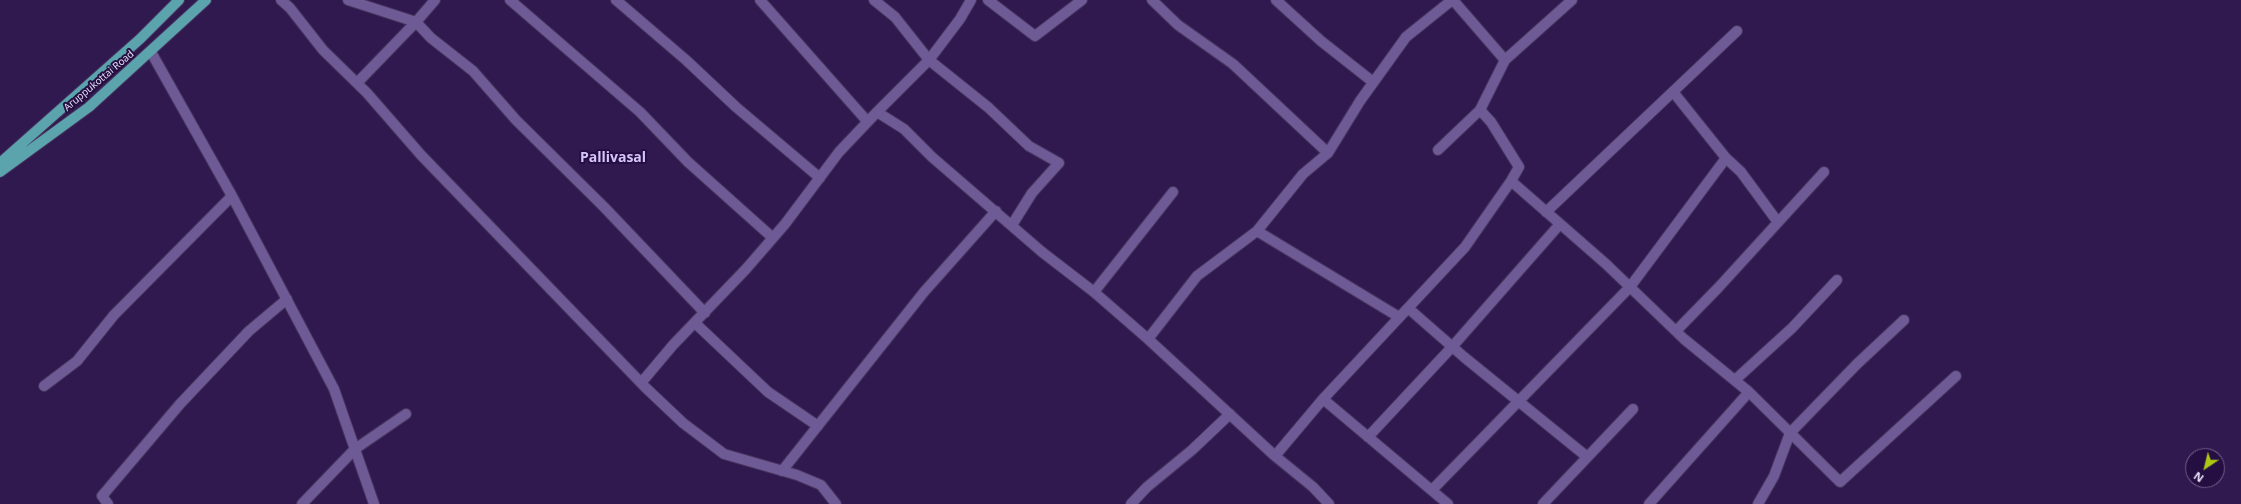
<!DOCTYPE html>
<style>
body{margin:0}
#map{position:relative;width:2241px;height:504px;overflow:hidden;background:#2f194e;font-family:"Open Sans",sans-serif}
canvas{display:block}
.north{position:absolute;left:2185px;top:448px;width:40px;height:40px;box-sizing:border-box;background:#250e42;border:1px solid #75658c;border-radius:50%;rotate:215deg;font-size:11px;font-weight:700;line-height:16px;text-align:center;color:#eee8fc}
.north::after{content:'';display:block;margin:auto;width:14px;height:18px;background:#acc613;clip-path:polygon(50% 0,100% 100%,50% 72%,0 100%)}
</style>
<div id="map">
<canvas width="2241" height="504"></canvas>
<div class="north">N</div>
</div>
<script>
const ctx = document.querySelector('canvas').getContext('2d');
ctx.lineJoin = 'round';
function toPath(rows) {
  const path = new Path2D();
  for (const r of rows) {
    path.moveTo(r[0], r[1]);
    for (let i = 2; i < r.length; i += 2) path.lineTo(r[i], r[i + 1]);
  }
  return path;
}
function trace(path, color, width, dash) {
  ctx.strokeStyle = color;
  ctx.lineWidth = width;
  ctx.lineCap = dash ? 'butt' : 'round';
  ctx.setLineDash(dash || []);
  ctx.stroke(path);
}
function label(font, color, halo, rows, align = 'center') {
  ctx.font = font + ' "Open Sans",sans-serif';
  ctx.lineWidth = 4;
  ctx.setLineDash([]);
  ctx.textBaseline = 'middle';
  ctx.strokeStyle = halo;
  ctx.fillStyle = color;
  for (const [text, x, y, turn = 0] of rows) {
    ctx.save();
    ctx.translate(x, y);
    ctx.rotate((+turn || 0) * Math.PI / 180);
    ctx.textAlign = isNaN(turn) ? turn : align;
    if (halo) ctx.strokeText(text, 0, 0);
    ctx.fillText(text, 0, 0);
    ctx.restore();
  }
}
const street = toPath([
 [281,0,290,8,323,50,367,93,421,155,646,388,683,423,724,454,797,475,821,485,836,504],
 [348,0,416,22,435,0],
 [510,0,640,112,688,162,773,238],
 [616,0,686,60,736,107,820,178],
 [760,0,867,121],
 [874,0,895,17,929,60,989,108,1029,146,1059,163,1032,193,1012,225],
 [988,0,1035,36,1082,0],
 [1152,0,1178,25,1233,64,1328,153],
 [1276,0,1321,41,1373,82],
 [151,52,232,196,334,389,374,504],
 [1505,60,1572,0],
 [357,83,416,22,431,38,473,71,516,120,604,207,705,313],
 [1674,93,1726,158,1741,172,1777,221],
 [1480,110,1491,122,1519,167,1511,181],
 [877,112,904,129,932,157,1042,252,1094,292,1148,339,1275,456,1313,487,1329,504],
 [1438,150,1480,110,1505,60,1453,0],
 [1546,212,1737,31],
 [1257,231,1399,317],
 [1094,292,1173,192],
 [1408,308,1464,357,1586,456],
 [695,323,768,392,818,426],
 [1676,331,1718,288,1824,172],
 [1148,339,1197,276,1257,231,1303,174,1328,153,1360,101,1406,37,1452,0],
 [1735,380,1792,328,1837,280],
 [641,383,673,345,746,269,785,224,839,152,877,112,929,60,960,19,971,0],
 [44,386,77,361,114,315,232,196],
 [1368,437,1452,347,1560,224],
 [1275,456,1323,399],
 [782,471,924,292,996,211],
 [1432,490,1630,287,1726,158],
 [108,504,102,496,180,404,249,331,287,299],
 [302,504,355,449,406,414],
 [1131,504,1147,487,1192,450,1230,414],
 [1448,504,1323,399,1465,247,1511,181,1606,264,1684,339,1749,392,1840,482,1956,376],
 [1543,504,1633,409],
 [1649,504,1749,392],
 [1758,504,1774,476,1790,433,1857,364,1904,320]
]);
const primary = toPath([
 [0,163,140,39,179,0],
 [0,172,89,107,206,0]
]);
trace(street, '#47335e', 12);
trace(primary, '#47335e', 12);
trace(street, '#6e5a94', 10);
trace(primary, '#5ba4ad', 10);
label('10px', '#eee8fc', '#250e42', [
 ["Aruppukottai Road",99,81,-40]
]);
label('bold 14px', '#d6c5fa', '#250e42', [
 ["Pallivasal",613,158]
]);
</script>
